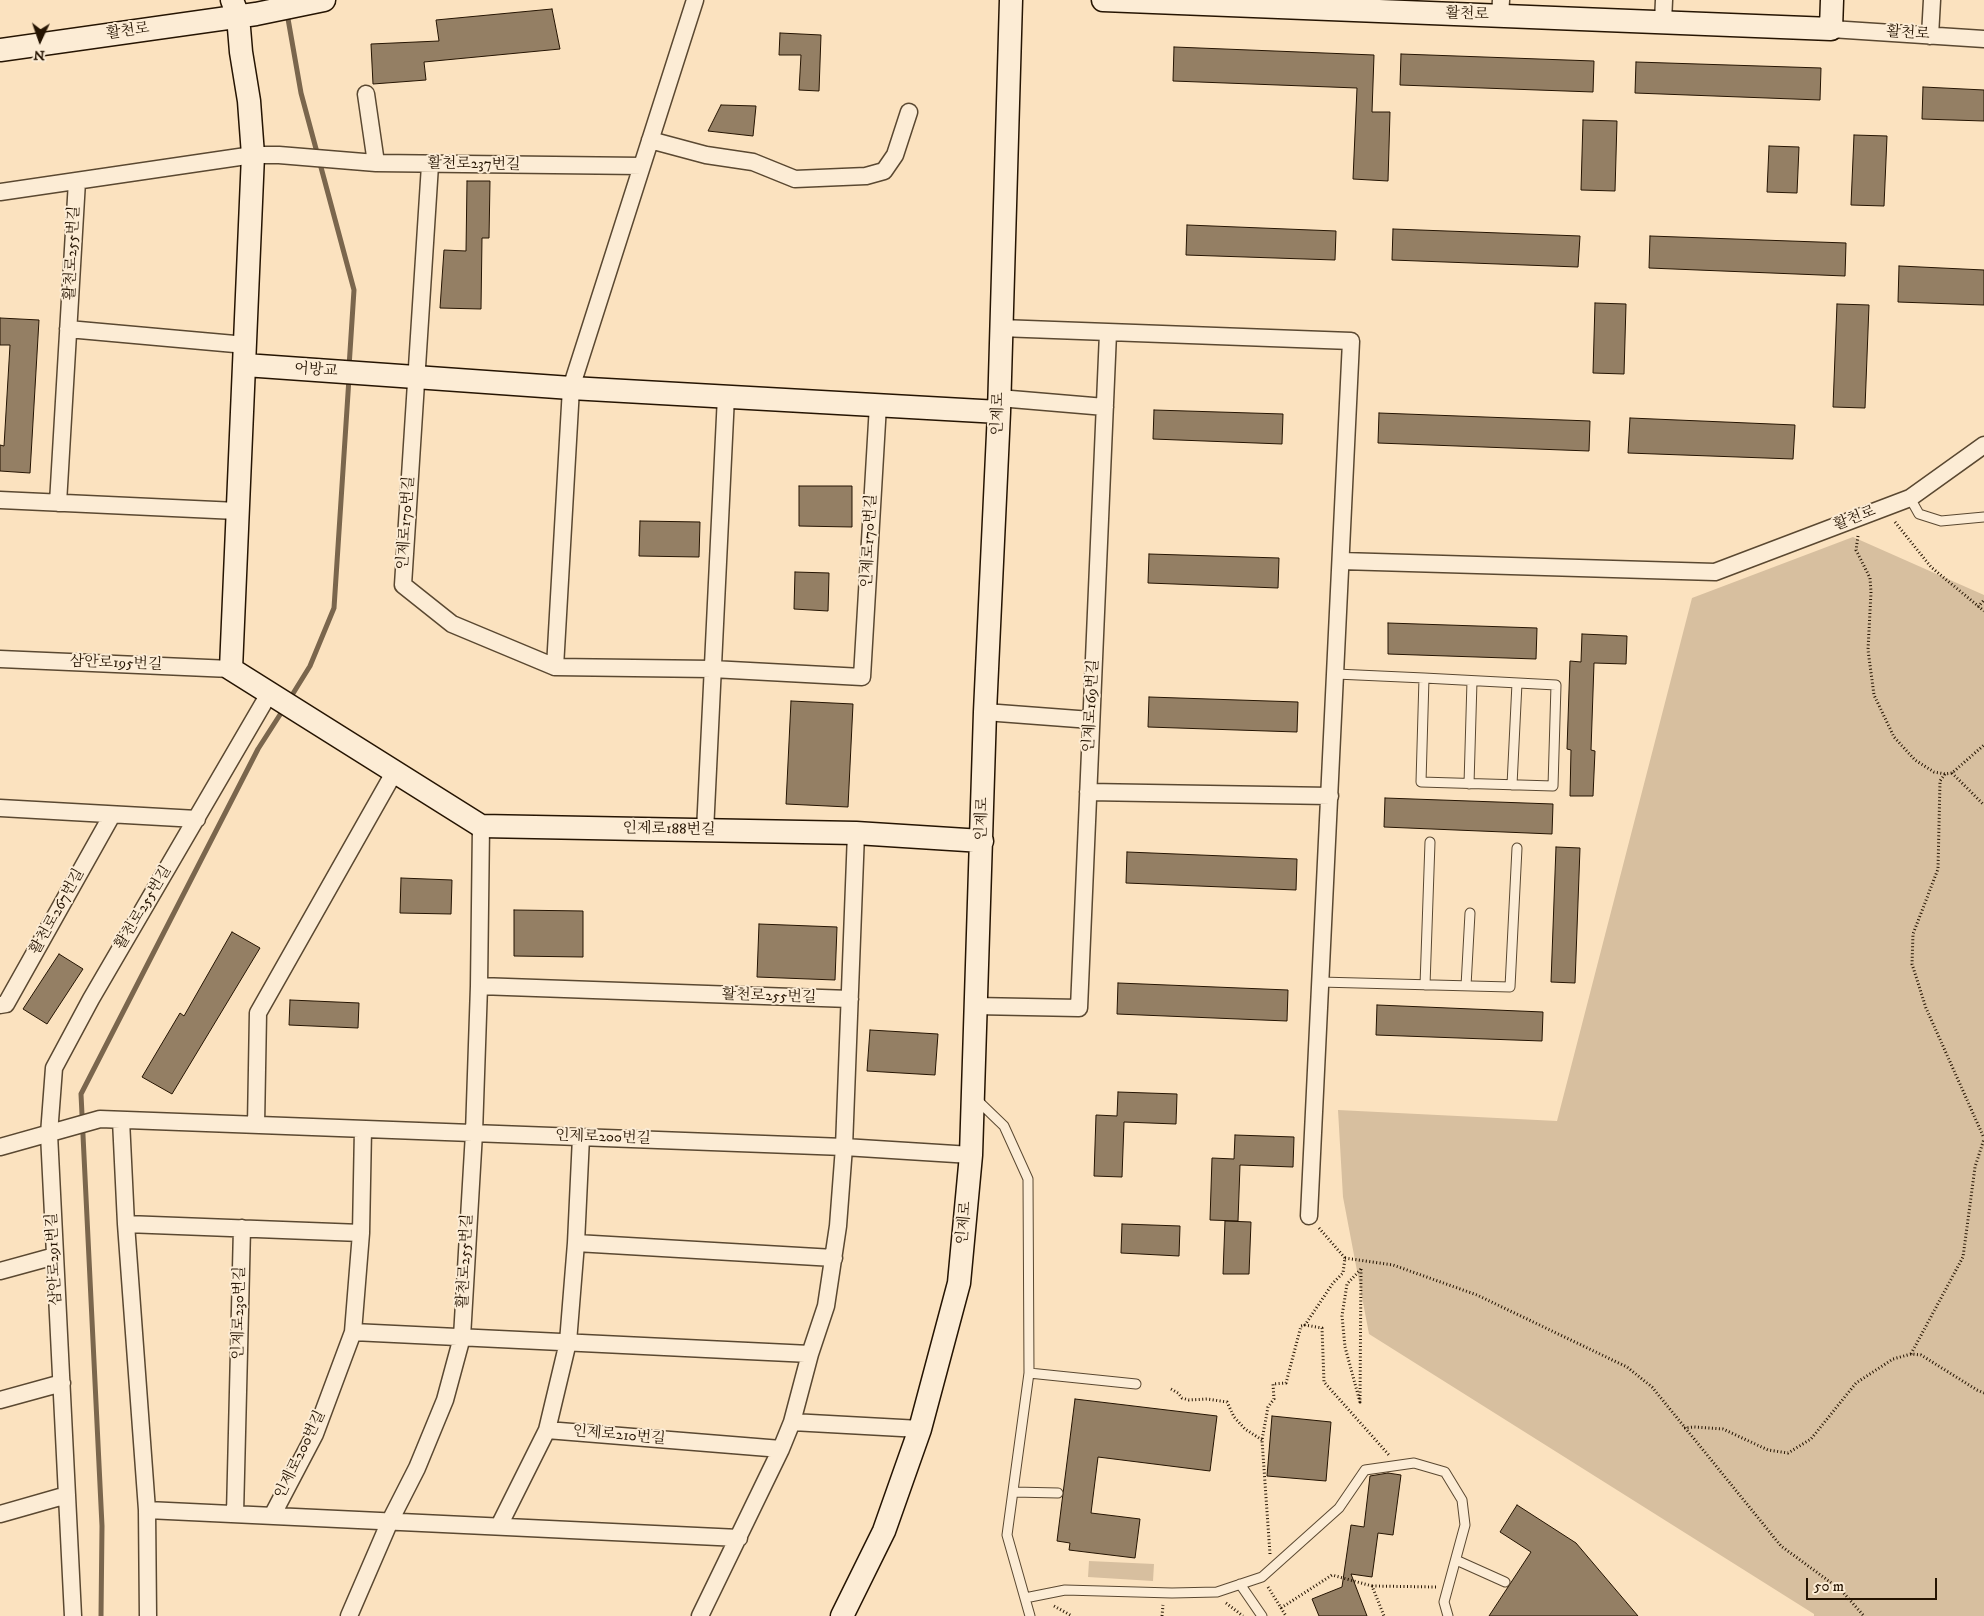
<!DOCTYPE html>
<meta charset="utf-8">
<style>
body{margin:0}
#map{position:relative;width:1984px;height:1616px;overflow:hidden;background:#fbe2bf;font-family:"IM FELL DW Pica",serif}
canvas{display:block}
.north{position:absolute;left:15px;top:15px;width:50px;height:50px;-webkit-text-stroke:4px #fcecd5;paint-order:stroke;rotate:183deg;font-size:14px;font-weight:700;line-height:20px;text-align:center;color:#251402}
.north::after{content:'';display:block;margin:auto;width:18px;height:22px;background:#251402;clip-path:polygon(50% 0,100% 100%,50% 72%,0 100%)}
.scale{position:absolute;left:1806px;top:1578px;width:131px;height:22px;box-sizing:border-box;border:2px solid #251402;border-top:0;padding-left:6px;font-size:15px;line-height:18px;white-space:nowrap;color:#251402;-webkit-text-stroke:4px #fcecd5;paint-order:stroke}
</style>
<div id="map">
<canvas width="1984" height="1616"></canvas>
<div class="north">N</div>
<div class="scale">50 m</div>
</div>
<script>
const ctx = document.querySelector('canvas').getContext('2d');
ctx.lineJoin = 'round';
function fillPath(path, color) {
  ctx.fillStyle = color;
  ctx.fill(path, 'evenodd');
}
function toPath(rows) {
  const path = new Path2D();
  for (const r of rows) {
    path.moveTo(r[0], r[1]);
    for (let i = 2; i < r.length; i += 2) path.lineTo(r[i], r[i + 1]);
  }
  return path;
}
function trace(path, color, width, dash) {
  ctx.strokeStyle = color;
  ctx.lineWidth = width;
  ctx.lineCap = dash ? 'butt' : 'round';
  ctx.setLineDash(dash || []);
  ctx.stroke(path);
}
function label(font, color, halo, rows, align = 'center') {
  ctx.font = font + ' "IM FELL DW Pica","Noto Serif KR",serif';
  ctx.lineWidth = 4;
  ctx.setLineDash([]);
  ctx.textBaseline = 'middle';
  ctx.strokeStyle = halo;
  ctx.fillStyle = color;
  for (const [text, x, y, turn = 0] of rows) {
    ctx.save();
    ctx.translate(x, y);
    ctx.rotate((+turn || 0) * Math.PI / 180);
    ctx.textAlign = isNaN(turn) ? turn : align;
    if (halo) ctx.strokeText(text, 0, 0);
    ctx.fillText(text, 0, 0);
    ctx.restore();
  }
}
fillPath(toPath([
 [1853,537,1984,595,1984,1616,1814,1616,1814,1614,1369,1334,1343,1197,1338,1110,1557,1121,1692,598],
 [1089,1561,1154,1564,1153,1581,1088,1577]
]), '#d7bf9f');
trace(toPath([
 [287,13,301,93,354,290,349,367],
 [289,700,310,666,334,608,349,378],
 [101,1616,102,1526,81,1094,258,749,283,710]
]), '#7a664d', 5);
const building = toPath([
 [552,9,560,49,424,62,426,80,373,84,371,44,439,41,436,20,552,9],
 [780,33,821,35,819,91,799,90,801,55,779,55,780,33],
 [1174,47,1374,55,1372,112,1390,112,1388,181,1353,179,1357,88,1173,81,1174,47],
 [1401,54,1594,61,1593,92,1400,85,1401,54],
 [1636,62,1821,68,1820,100,1635,93,1636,62],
 [1923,87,1984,90,1984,121,1922,119,1923,87],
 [721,105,756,106,753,136,708,131,721,105],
 [1583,120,1617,121,1615,191,1581,190,1583,120],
 [1854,135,1887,136,1884,206,1851,205,1854,135],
 [1769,146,1799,147,1797,193,1767,192,1769,146],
 [467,181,490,181,489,238,482,238,481,309,440,308,444,250,466,251,467,181],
 [1187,225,1336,231,1335,260,1186,255,1187,225],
 [1393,229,1580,236,1578,267,1392,260,1393,229],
 [1650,236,1846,243,1845,276,1649,268,1650,236],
 [1899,266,1984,270,1984,305,1898,302,1899,266],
 [1595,303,1626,304,1624,374,1593,373,1595,303],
 [1837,304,1869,305,1865,408,1833,407,1837,304],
 [0,318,39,320,30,473,0,471,0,445,4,446,10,345,0,345,0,318],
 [1154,410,1283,414,1282,444,1153,439,1154,410],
 [1379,413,1590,421,1589,451,1378,443,1379,413],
 [1630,418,1795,425,1793,459,1628,453,1630,418],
 [799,486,852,486,852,527,799,526,799,486],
 [640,521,700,522,699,557,639,556,640,521],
 [1149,554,1279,558,1278,588,1148,583,1149,554],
 [795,572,829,573,828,611,794,609,795,572],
 [1388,623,1537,628,1536,659,1388,654,1388,623],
 [1582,634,1627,636,1626,664,1594,663,1591,750,1595,751,1593,796,1570,796,1571,750,1567,749,1570,661,1581,662,1582,634],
 [1149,697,1298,702,1297,732,1148,727,1149,697],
 [791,701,853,704,848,807,786,804,791,701],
 [1385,798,1553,804,1552,834,1384,827,1385,798],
 [1556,847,1580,848,1575,983,1551,982,1556,847],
 [1127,852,1297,859,1296,890,1126,883,1127,852],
 [401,878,452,880,451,914,400,913,401,878],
 [514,910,583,911,583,957,514,956,514,910],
 [759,924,837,927,835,980,757,977,759,924],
 [232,932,260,948,172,1094,142,1077,180,1013,184,1016,232,932],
 [59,954,83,969,47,1024,23,1009,59,954],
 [1118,983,1288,990,1287,1021,1117,1014,1118,983],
 [290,1000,359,1003,358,1028,289,1025,290,1000],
 [1377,1005,1543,1012,1542,1041,1376,1035,1377,1005],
 [870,1030,938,1034,935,1075,867,1071,870,1030],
 [1118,1092,1177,1094,1176,1124,1124,1122,1122,1177,1094,1176,1096,1115,1117,1116,1118,1092],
 [1235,1135,1294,1137,1293,1167,1240,1165,1238,1221,1210,1220,1212,1158,1234,1159,1235,1135],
 [1225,1221,1251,1222,1249,1274,1223,1274,1225,1221],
 [1122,1224,1180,1226,1179,1256,1121,1253,1122,1224],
 [1075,1399,1217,1416,1210,1471,1098,1457,1091,1513,1140,1519,1135,1558,1069,1550,1070,1543,1057,1541,1075,1399],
 [1272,1416,1331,1422,1326,1481,1267,1476,1272,1416],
 [1388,1473,1401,1475,1393,1535,1378,1533,1372,1577,1351,1574,1367,1616,1319,1616,1312,1599,1342,1587,1351,1525,1364,1527,1370,1476,1388,1473],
 [1517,1505,1576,1543,1638,1616,1489,1616,1531,1552,1500,1532,1517,1505]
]);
fillPath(building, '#947f64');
trace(building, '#251402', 1);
const lane = toPath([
 [1910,498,1919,514,1941,521,1984,517],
 [1336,674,1424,678,1556,685,1553,786,1421,782,1424,678],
 [1469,784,1472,681],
 [1512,785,1517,683],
 [1320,982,1510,987,1517,848],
 [1425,985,1430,842],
 [1466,986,1470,913],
 [976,1099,1004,1126,1028,1179,1029,1373,1007,1535,1030,1616],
 [1029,1373,1136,1384],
 [1014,1492,1058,1493],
 [1456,1560,1505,1582],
 [1240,1584,1262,1616],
 [1025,1598,1065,1590,1172,1593,1217,1592,1262,1577,1339,1508,1365,1470,1414,1463,1445,1472,1462,1500,1465,1525,1444,1602,1448,1616]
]);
const street = toPath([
 [1500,16,1501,0],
 [1663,22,1664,0],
 [1831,29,1984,39],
 [1930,36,1932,0],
 [366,94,376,163],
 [650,140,706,155,753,162,795,179,866,176,884,171,895,155,909,112],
 [430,165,403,585,452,624,555,667,712,669,862,677,878,405],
 [0,192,253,155,279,155,376,163,642,166],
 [1000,328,1351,341,1309,1216],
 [68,329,246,345],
 [999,398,1105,407],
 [0,500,237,511],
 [58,503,77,181],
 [1341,561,1715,572,1910,498,1984,445],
 [0,659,231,669],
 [555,667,571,388,695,0],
 [985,712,1091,720],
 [1088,792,1330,796],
 [0,808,197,819],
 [705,831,726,396],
 [479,986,850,999],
 [0,1005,6,1004,112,815],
 [975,1006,1079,1008,1108,333],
 [121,1120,126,1224,147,1510,148,1616],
 [256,1125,258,1013,395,771],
 [0,1147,100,1119,844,1147,971,1155],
 [126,1224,361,1233],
 [576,1243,834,1258],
 [0,1271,55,1256],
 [353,1332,810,1354],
 [0,1400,62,1383],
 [792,1422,920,1429],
 [547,1430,781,1449],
 [147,1510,739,1538],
 [0,1514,67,1495],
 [235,1514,242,1228],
 [272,1516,315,1434,353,1332,361,1233,363,1129],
 [499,1526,547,1430,568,1342,576,1243,581,1137],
 [73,1616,49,1134,54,1068,91,999,270,692],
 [349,1616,390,1521,417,1468,445,1400,462,1337,474,1133,479,986,481,826],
 [700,1616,781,1449,792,1422,810,1354,826,1306,838,1226,844,1147,856,833]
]);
const secondary = toPath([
 [232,0,238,16,241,52,249,101,253,155,231,669,481,826,856,833,982,841],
 [1103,0,1831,29,1832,0],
 [0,50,256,14,324,0],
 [245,365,571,388,999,412],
 [842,1616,884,1531,920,1429,959,1283,971,1155,985,712,999,412,1011,0]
]);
trace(lane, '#5a4831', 11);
trace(street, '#5a4831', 19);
trace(secondary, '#251402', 25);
trace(toPath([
 [1895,522,1931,567,1984,611],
 [1858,536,1856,550,1870,578,1871,592,1868,650,1874,695,1894,737,1915,760,1934,772,1945,774,1952,773,1984,745],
 [1978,607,1984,600],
 [1952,773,1984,805],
 [1945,774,1940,781,1938,869,1913,934,1912,964,1926,1008,1984,1138],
 [1319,1228,1345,1258,1343,1273,1333,1283,1305,1325,1322,1328,1324,1382,1389,1455],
 [1345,1258,1393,1265,1477,1295,1627,1367,1652,1387,1781,1546,1841,1590,1864,1616],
 [1361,1269,1360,1402,1345,1347,1342,1316,1347,1284,1361,1269],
 [1911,1354,1963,1257,1975,1167,1984,1139],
 [1171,1389,1178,1393,1182,1398,1189,1400,1207,1399,1227,1402,1234,1417,1245,1429,1262,1440],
 [1684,1428,1694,1427,1723,1429,1768,1450,1788,1453,1811,1439,1856,1383,1893,1359,1911,1354,1921,1355,1977,1390,1984,1393],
 [1270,1554,1262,1440,1268,1407,1274,1399,1273,1384,1286,1383,1301,1326,1305,1325],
 [1372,1586,1436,1587],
 [1268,1587,1286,1616],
 [1226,1603,1243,1616],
 [1054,1606,1072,1616],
 [1281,1608,1332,1575,1372,1586,1384,1616],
 [1162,1616,1163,1605]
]), '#251402', 3, [1, 2.5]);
trace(lane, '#fcecd5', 9);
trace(street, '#fcecd5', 16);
trace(secondary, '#fcecd5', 22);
label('15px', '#251402', '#fcecd5', [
 ["활천로",1467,15,2],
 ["활천로",128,32,-8],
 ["활천로",1908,34,4],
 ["활천로237번길",474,165,1],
 ["활천로255번길",73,253,-87],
 ["어방교",316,371,4],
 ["인제로",999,414,-88],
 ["활천로",1855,519,-21],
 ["인제로170번길",407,523,-86],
 ["인제로170번길",870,541,-87],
 ["삼안로195번길",116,664,2],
 ["인제로169번길",1092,706,-87],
 ["인제로",983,819,-88],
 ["인제로188번길",669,830,1],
 ["활천로255번길",144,908,-59],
 ["활천로267번길",58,912,-61],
 ["활천로255번길",769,997,2],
 ["인제로200번길",603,1138,2],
 ["인제로",965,1223,-85],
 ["삼안로291번길",55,1259,-93],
 ["활천로255번길",466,1261,-87],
 ["인제로230번길",240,1313,-89],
 ["인제로210번길",619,1436,5],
 ["인제로200번길",301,1455,-64]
]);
</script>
